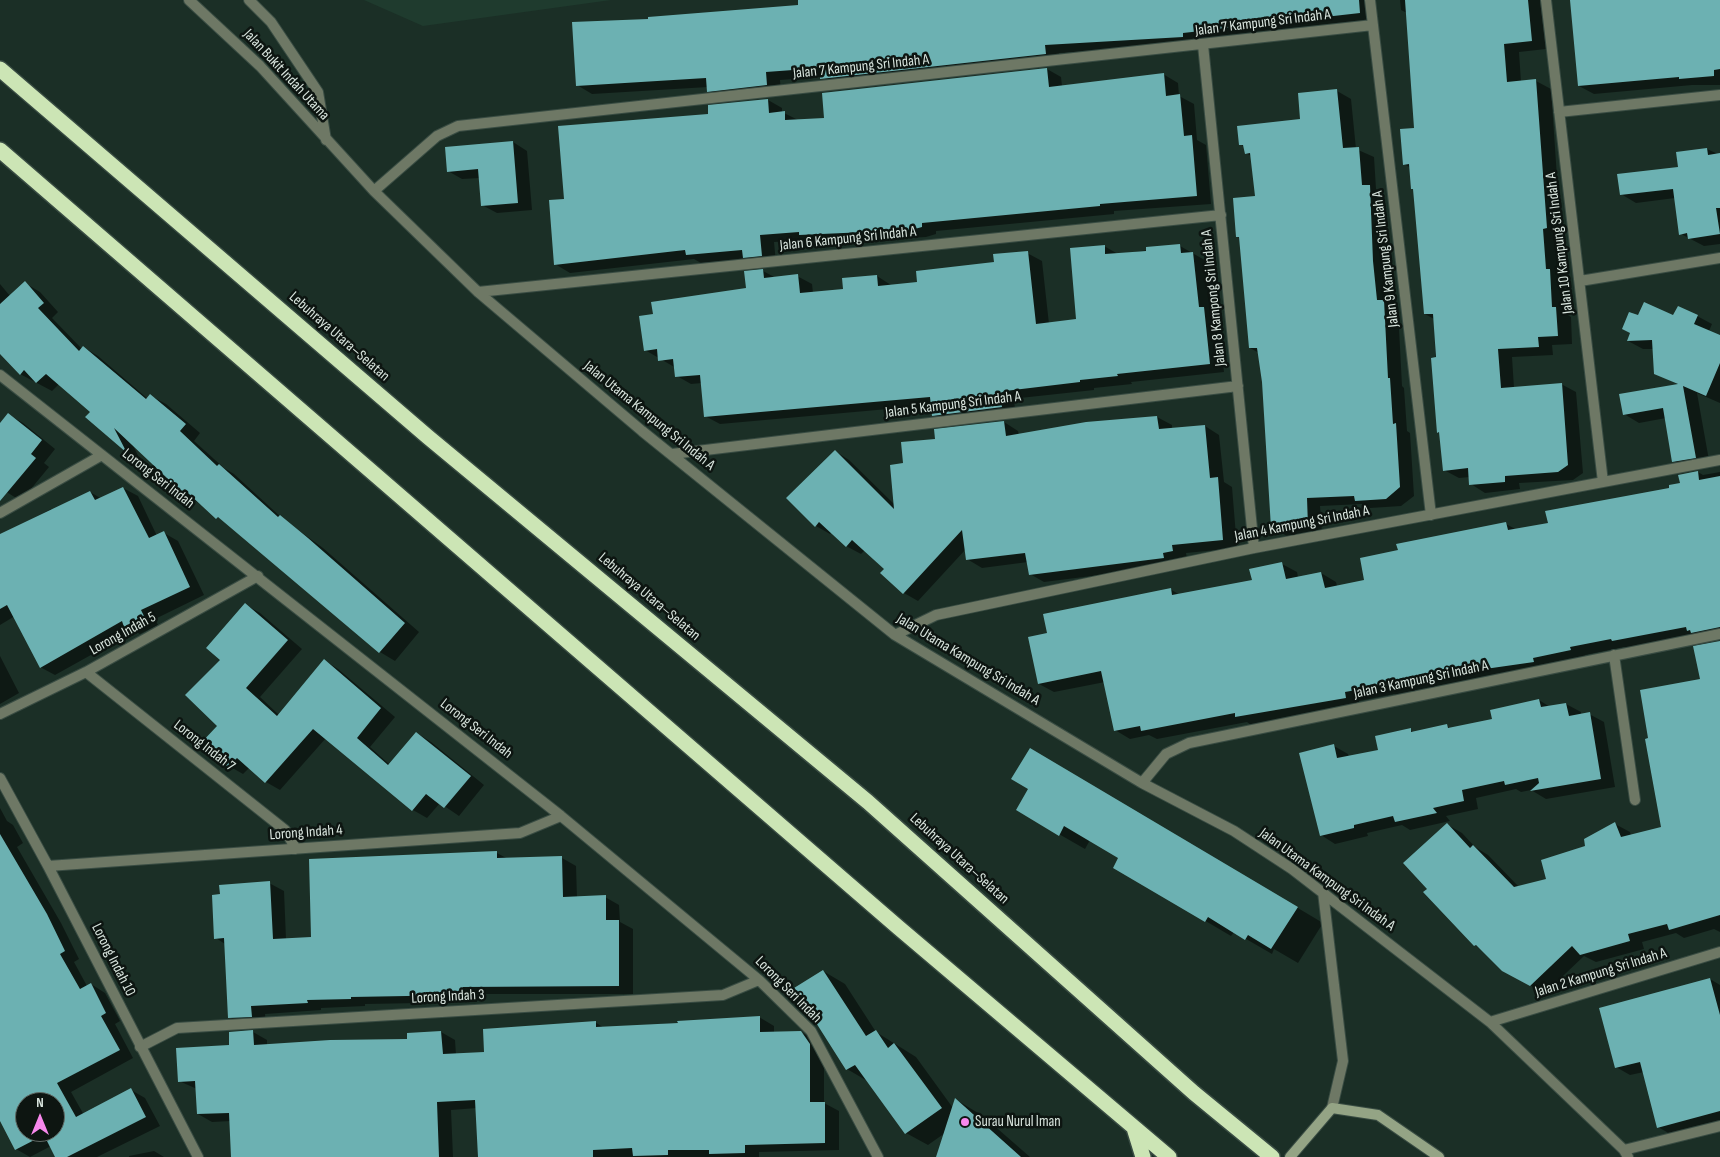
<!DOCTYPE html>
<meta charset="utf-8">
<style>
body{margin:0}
#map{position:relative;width:1720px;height:1157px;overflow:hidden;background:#1b2f26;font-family:"Sofia Sans Condensed",sans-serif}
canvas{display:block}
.north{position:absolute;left:15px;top:1092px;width:50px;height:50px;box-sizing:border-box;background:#0d1511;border:1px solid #5f6863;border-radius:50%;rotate:0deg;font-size:14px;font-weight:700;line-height:20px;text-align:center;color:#d9e5de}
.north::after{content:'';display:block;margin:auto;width:18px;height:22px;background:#f788ec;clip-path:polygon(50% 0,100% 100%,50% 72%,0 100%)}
</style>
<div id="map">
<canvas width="1720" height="1157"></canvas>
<div class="north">N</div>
</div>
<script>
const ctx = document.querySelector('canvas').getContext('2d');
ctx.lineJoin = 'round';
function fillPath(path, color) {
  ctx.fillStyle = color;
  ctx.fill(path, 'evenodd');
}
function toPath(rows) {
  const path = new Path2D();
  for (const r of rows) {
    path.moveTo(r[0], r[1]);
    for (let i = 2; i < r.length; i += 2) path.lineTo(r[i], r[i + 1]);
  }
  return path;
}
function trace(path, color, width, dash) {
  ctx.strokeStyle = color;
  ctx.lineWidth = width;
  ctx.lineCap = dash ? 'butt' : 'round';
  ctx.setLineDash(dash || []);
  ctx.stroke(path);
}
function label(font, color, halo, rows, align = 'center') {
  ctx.font = font + ' "Sofia Sans Condensed",sans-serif';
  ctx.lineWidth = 5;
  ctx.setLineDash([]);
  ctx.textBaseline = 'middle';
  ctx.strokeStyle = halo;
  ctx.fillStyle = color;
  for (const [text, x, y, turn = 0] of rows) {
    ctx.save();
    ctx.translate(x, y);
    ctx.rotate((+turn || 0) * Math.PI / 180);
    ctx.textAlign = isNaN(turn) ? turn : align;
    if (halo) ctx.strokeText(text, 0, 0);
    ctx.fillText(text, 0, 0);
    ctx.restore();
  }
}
fillPath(toPath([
 [364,0,611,0,423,26]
]), '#1f3b2e');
fillPath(toPath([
 [820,0,1368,0,1371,22,1198,45,1059,53,1060,62,836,87,822,77,780,80,781,93,723,99,708,91,708,87,592,94,577,85,649,20,800,6],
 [1400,0,1540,0,1546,49,1519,52,1521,82,1536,81,1551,89,1561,236,1558,237,1561,277,1564,279,1566,314,1571,317,1572,344,1552,345,1553,355,1512,357,1514,388,1561,384,1576,392,1583,473,1573,480,1519,483,1520,489,1485,493,1471,484,1470,477,1459,478,1444,470,1440,433,1438,432,1434,319,1425,314,1414,189,1411,168,1404,164,1415,129,1407,13,1401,10],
 [1571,0,1720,0,1720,85,1692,85,1594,94,1579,86],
 [1047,69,1061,77,1062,86,1163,74,1178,83,1179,96,1194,104,1197,140,1206,145,1211,204,1114,211,1114,214,936,231,936,234,926,237,815,243,810,240,774,242,776,263,758,265,747,259,701,263,694,259,570,273,555,264,565,200,710,115,768,100,782,108,782,112,798,120,825,119],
 [1337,91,1351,99,1356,149,1374,157,1376,189,1384,194,1390,304,1398,309,1402,386,1404,388,1407,431,1410,433,1414,496,1401,506,1370,508,1362,504,1320,506,1322,533,1287,536,1273,528,1263,382,1259,353,1250,348,1241,239,1237,236,1256,197,1251,156,1246,153,1245,147,1240,144,1302,120],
 [513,142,527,151,532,210,497,213,482,205,480,178,462,179,448,171],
 [1707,149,1720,155,1720,244,1704,246,1681,234,1675,198,1636,203,1621,194,1680,168],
 [1104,246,1118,254,1180,246,1208,262,1213,313,1218,316,1224,372,1131,382,1132,384,1094,388,1094,390,1020,398,1014,401,1016,415,948,423,934,415,933,405,720,424,705,416,702,383,691,384,677,376,676,368,645,350,654,315,747,289,745,272,763,271,776,278,797,276,812,284,813,293,844,290,877,276,891,285,919,284,1027,253,1042,261,1049,324,1078,320],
 [25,283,40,292,58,312,52,318,82,349,83,347,98,356,148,399,151,396,166,404,200,433,194,441,224,468,234,474,283,519,323,548,419,632,395,661,380,652,232,527,186,494,132,443,140,460,127,452,87,417,92,412,59,384,52,391,20,374,0,352,0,284,10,296],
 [1697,316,1712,324,1709,331,1720,336,1720,403,1697,393,1710,466,1688,470,1674,461,1666,418,1639,423,1624,414,1679,385,1656,373,1654,349,1643,349,1628,341,1639,317],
 [9,415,23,423,55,449,44,463,49,467,21,501,0,488,0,425],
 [1157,417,1172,425,1172,429,1205,426,1219,435,1224,482,1232,487,1237,548,1186,553,1187,559,1178,565,1044,582,1030,574,1028,562,982,568,967,559,966,549,918,601,904,593,886,569,865,550,861,554,846,546,832,532,830,534,816,526,835,451,849,460,895,505,904,465,936,440,1004,422,1018,431,1019,435,1087,423],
 [1698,472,1703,475,1720,472,1720,635,1628,649,1624,647,1585,655,1585,659,1401,698,1394,694,1359,701,1360,706,1251,725,1247,722,1157,739,1149,735,1130,739,1115,730,1105,682,1054,692,1039,684,1048,634,1170,589,1180,595,1253,581,1282,564,1297,572,1298,577,1321,573,1336,582,1337,586,1366,581,1399,551,1506,524,1517,530,1549,524,1671,489],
 [123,488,138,496,157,536,164,533,178,541,204,595,155,619,158,625,140,634,134,631,55,675,40,667,15,616,0,625,0,536,51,509,53,511,90,492,102,499],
 [246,605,260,613,302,649,260,697,279,715,324,660,338,669,395,717,370,747,390,765,417,733,431,742,484,785,459,816,440,803,427,818,413,810,326,738,280,790,266,782,250,767,243,774,229,766,203,743,219,726,221,660],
 [0,656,19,693,0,704],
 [1720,663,1720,932,1714,929,1684,938,1676,933,1642,942,1644,949,1596,962,1584,956,1545,993,1518,979,1475,945,1429,889,1448,825,1462,833,1475,847,1488,855,1519,887,1548,880,1615,824,1630,832,1631,836,1663,827,1701,680],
 [1539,700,1550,707,1566,704,1581,712,1581,715,1589,714,1604,722,1615,787,1546,799,1531,790,1521,792,1516,789,1476,798,1478,809,1446,816,1450,821,1410,830,1402,825,1367,833,1368,836,1335,844,1321,835,1334,746,1348,754,1349,757,1380,751,1410,730,1415,733,1447,726,1451,729,1493,720],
 [1056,764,1323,923,1298,963,1274,949,1272,954,1234,932,1231,936,1114,867,1120,858,1090,840,1085,849,1017,810],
 [0,808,7,821,13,825,23,843,17,847,61,923,79,959,74,962,87,986,91,984,105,993,120,1021,115,1024,133,1058,71,1092,84,1115,131,1090,145,1098,160,1126,97,1157,57,1157,51,1146,30,1157,16,1149,0,1119],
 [25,1102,55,1102,55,1132,25,1132],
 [497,853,508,859,562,858,576,866,577,898,605,897,619,905,620,922,633,929,633,994,477,994,477,1002,365,1004,365,1006,321,1008,321,1010,265,1014,266,1024,244,1026,229,1017,225,944,216,938,269,883,284,891,286,939,312,938],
 [823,971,845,984,876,1032,916,1057,953,1108,955,1099,983,1116,1030,1157,938,1157,945,1133,928,1145,906,1133,869,1082,847,1069,796,989],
 [1710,979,1720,985,1720,1123,1672,1135,1658,1127,1644,1072,1630,1075,1616,1067],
 [759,1017,774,1026,774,1033,801,1032,816,1041,824,1054,824,1103,839,1111,839,1150,759,1152,759,1157,479,1157,477,1108,451,1110,453,1157,233,1157,231,1121,212,1122,198,1114,197,1089,179,1081,253,1032,267,1040,267,1045,408,1041,441,1032,455,1040,456,1055,486,1054,595,1022,604,1028],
 [154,1151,164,1157,129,1157,129,1156]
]), '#0007');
fillPath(toPath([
 [798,0,1359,0,1360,13,1183,33,1183,37,1045,45,1046,54,820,79,820,68,766,72,767,85,707,92,706,78,576,86,572,22,648,19,648,17,798,5],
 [1405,0,1528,0,1532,41,1504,44,1507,82,1536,79,1547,228,1543,229,1546,269,1550,269,1552,307,1556,307,1558,336,1538,337,1539,347,1498,349,1501,388,1562,383,1568,465,1558,472,1505,476,1505,482,1469,485,1468,468,1443,471,1439,432,1437,433,1431,358,1436,357,1433,314,1424,314,1413,189,1411,189,1409,164,1403,165,1400,129,1414,128],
 [1570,0,1720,0,1720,69,1714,70,1714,76,1679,79,1679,77,1578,86],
 [1047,68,1049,87,1164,73,1166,96,1180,94,1184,136,1192,135,1197,196,1100,204,1100,206,922,223,922,227,911,230,799,235,799,232,760,235,762,256,743,258,742,250,686,255,685,250,554,265,549,200,564,199,558,126,708,114,708,105,768,99,769,113,785,111,785,120,824,118,822,93],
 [1337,89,1343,148,1359,147,1362,185,1370,185,1373,261,1377,300,1384,300,1388,378,1390,378,1393,424,1396,423,1400,487,1386,499,1355,501,1354,496,1307,498,1308,526,1271,528,1262,382,1257,348,1249,348,1239,237,1236,237,1233,198,1255,196,1250,153,1245,154,1243,145,1239,145,1237,126,1300,119,1298,93],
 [513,141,518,203,481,206,478,169,447,172,445,147],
 [1707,148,1708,155,1720,153,1720,208,1716,208,1720,234,1688,239,1687,233,1679,235,1673,189,1620,195,1617,174,1678,167,1676,152],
 [1180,244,1181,253,1193,252,1199,307,1204,307,1210,364,1117,374,1118,376,1080,380,1080,382,1005,391,1000,393,1002,407,932,416,930,397,704,417,700,375,675,377,673,359,658,361,657,349,644,351,639,316,653,314,651,302,746,288,744,271,763,269,764,278,798,274,800,293,843,289,842,278,877,275,878,286,917,282,916,271,994,262,993,254,1028,251,1036,324,1076,319,1070,248,1105,245,1105,254,1146,251,1146,247],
 [25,281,44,303,38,308,79,351,83,346,146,399,150,394,186,424,180,431,217,466,219,464,278,517,280,515,308,538,405,623,379,653,218,517,216,519,188,493,185,495,114,428,127,453,85,417,90,412,46,374,36,383,24,370,20,375,0,354,0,304],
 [1644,302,1673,315,1678,306,1698,315,1694,324,1720,335,1720,363,1706,396,1683,386,1696,458,1672,462,1663,408,1623,415,1619,394,1678,384,1654,374,1652,340,1627,341,1630,333,1622,329,1629,312,1638,315],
 [8,413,42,440,31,454,36,458,0,501,0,423],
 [1157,416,1159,429,1205,425,1210,478,1218,477,1223,540,1172,545,1173,551,1163,553,1164,558,1029,575,1025,553,966,560,962,530,903,594,880,573,884,569,852,540,846,547,819,522,815,527,786,498,835,450,894,509,890,465,903,463,901,442,935,439,934,429,1004,421,1006,436,1086,422],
 [1698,471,1699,480,1720,476,1720,627,1691,633,1690,630,1687,631,1686,627,1612,641,1611,639,1570,647,1571,650,1533,658,1534,662,1457,673,1422,680,1422,683,1385,690,1384,685,1345,692,1346,698,1235,717,1235,713,1141,731,1140,726,1114,731,1101,671,1038,684,1028,637,1047,633,1043,614,1171,588,1172,595,1252,580,1249,569,1282,562,1286,579,1321,572,1325,588,1364,580,1360,558,1398,550,1396,544,1506,522,1508,530,1548,523,1545,511,1669,488,1669,485,1680,483,1678,475],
 [123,487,149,538,164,531,190,587,141,610,144,616,124,627,122,621,40,668,7,605,0,609,0,534,90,491,95,500],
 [245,603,288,640,246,688,277,716,324,659,381,708,357,738,388,765,416,732,471,776,444,808,426,794,412,811,313,729,265,783,237,758,228,767,201,743,217,726,185,695,220,660,206,648],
 [1720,641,1720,915,1669,930,1667,924,1628,934,1630,941,1580,955,1572,946,1530,986,1502,971,1476,945,1474,946,1423,892,1427,889,1403,863,1447,823,1470,848,1473,845,1514,887,1546,879,1541,860,1585,846,1584,839,1615,822,1621,837,1661,827,1645,739,1648,738,1640,690,1700,679,1693,646],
 [1539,699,1541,707,1566,703,1569,716,1590,712,1601,779,1530,791,1539,783,1538,778,1505,785,1504,781,1462,790,1464,801,1433,808,1437,813,1395,822,1393,816,1354,825,1354,828,1320,836,1299,753,1334,744,1337,758,1378,750,1375,736,1411,728,1411,732,1447,724,1448,728,1492,719,1490,710],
 [1030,748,1298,907,1271,949,1248,935,1245,940,1208,917,1205,922,1113,868,1118,858,1064,826,1059,836,1016,810,1028,789,1011,779],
 [0,834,47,914,65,951,60,954,80,989,91,983,106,1013,101,1016,120,1050,57,1083,76,1117,131,1088,146,1117,67,1157,55,1157,44,1135,15,1150,0,1121],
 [25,1102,55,1102,55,1132,25,1132],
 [497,851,497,858,562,856,563,897,606,895,606,920,619,920,619,986,463,987,463,995,351,997,351,999,307,1000,308,1003,251,1006,252,1017,228,1018,224,938,214,939,212,895,220,894,219,885,270,881,273,939,311,937,309,859],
 [823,970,866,1036,876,1030,888,1048,894,1043,942,1108,905,1134,855,1065,846,1070,794,988],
 [1710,978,1720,1015,1720,1111,1657,1128,1640,1062,1615,1068,1599,1008],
 [760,1016,760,1032,801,1031,810,1044,810,1102,825,1102,825,1143,745,1145,745,1153,709,1154,709,1150,668,1150,668,1155,633,1156,632,1148,593,1150,593,1157,478,1157,475,1100,437,1102,439,1157,231,1157,229,1113,197,1114,195,1081,178,1082,176,1048,229,1045,229,1032,253,1030,254,1045,330,1040,407,1039,407,1033,441,1031,443,1054,484,1052,483,1029,596,1021,596,1027,678,1023,677,1021],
 [955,1098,1021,1157,936,1157]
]), '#6cb1b2');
const street = toPath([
 [189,0,260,66,374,191,478,292,642,431,895,635,1142,783,1234,831,1292,869,1490,1022,1624,1150,1628,1157],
 [249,0,271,22,318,92,326,140],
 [1370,0,1431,515],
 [1546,0,1603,482],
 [1203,45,1254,548],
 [1559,112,1720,95],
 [374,191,437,136,458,126,1373,25],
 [1580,281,1720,258],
 [478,292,1221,215],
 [0,375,561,816,759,980,811,1031,878,1157],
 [672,454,1238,386],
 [0,513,102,455],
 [895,635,936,615,1254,548,1720,460],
 [1614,655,1635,800],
 [86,672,285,830,296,849],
 [0,714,86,672,258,576],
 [0,778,48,866,198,1157],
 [1142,783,1166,754,1189,743,1720,634],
 [48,866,520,833,561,816],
 [1323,892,1343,1061,1332,1108],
 [1490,1022,1720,952],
 [140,1047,177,1028,723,995,759,980],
 [1624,1150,1720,1126]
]);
const secondary = toPath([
 [1290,1157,1332,1108,1378,1115,1439,1157]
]);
const highway = toPath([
 [0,69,428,437,868,802,1194,1093,1272,1157],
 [0,150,899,928,1169,1157],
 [1134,1128,1143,1157]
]);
trace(street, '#394c43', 12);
trace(secondary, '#394c43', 12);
trace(highway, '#394c43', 18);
trace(street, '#6e7865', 10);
trace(secondary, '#94a485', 10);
trace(highway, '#cce5b5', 15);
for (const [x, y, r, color] of [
 [965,1122,5,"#f788ec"]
]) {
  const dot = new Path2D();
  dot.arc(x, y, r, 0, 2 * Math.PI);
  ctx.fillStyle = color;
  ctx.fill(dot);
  trace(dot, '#0d1511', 2);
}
label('15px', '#d9e5de', '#0d1511', [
 ["Jalan 7 Kampung Sri Indah A",1263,23,-7],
 ["Jalan 7 Kampung Sri Indah A",861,67,-6],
 ["Jalan Bukit Indah Utama",286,75,47],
 ["Jalan 6 Kampung Sri Indah A",848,239,-6],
 ["Jalan 10 Kampung Sri Indah A",1560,243,-97],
 ["Jalan 9 Kampung Sri Indah A",1386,259,-97],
 ["Jalan 8 Kampong Sri Indah A",1214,298,-96],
 ["Lebuhraya Utara–Selatan",339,337,41],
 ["Jalan 5 Kampung Sri Indah A",953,405,-7],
 ["Jalan Utama Kampung Sri Indah A",649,416,39],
 ["Lorong Seri Indah",158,479,38],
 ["Jalan 4 Kampung Sri Indah A",1302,524,-11],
 ["Lebuhraya Utara–Selatan",649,597,40],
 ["Lorong Indah 5",123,634,-29],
 ["Jalan Utama Kampung Sri Indah A",968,660,31],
 ["Jalan 3 Kampung Sri Indah A",1421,680,-12],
 ["Lorong Seri Indah",476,729,38],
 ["Lorong Indah 7",204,746,38],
 ["Lorong Indah 4",306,833,-4],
 ["Lebuhraya Utara–Selatan",959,859,42],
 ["Jalan Utama Kampung Sri Indah A",1327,880,36],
 ["Lorong Indah 10",113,960,63],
 ["Jalan 2 Kampung Sri Indah A",1601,973,-17],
 ["Lorong Seri Indah",788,990,45],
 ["Lorong Indah 3",448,997,-3]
]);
label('15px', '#d9e5de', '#0d1511', [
 ["Surau Nurul Iman",975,1122]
], 'left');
</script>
